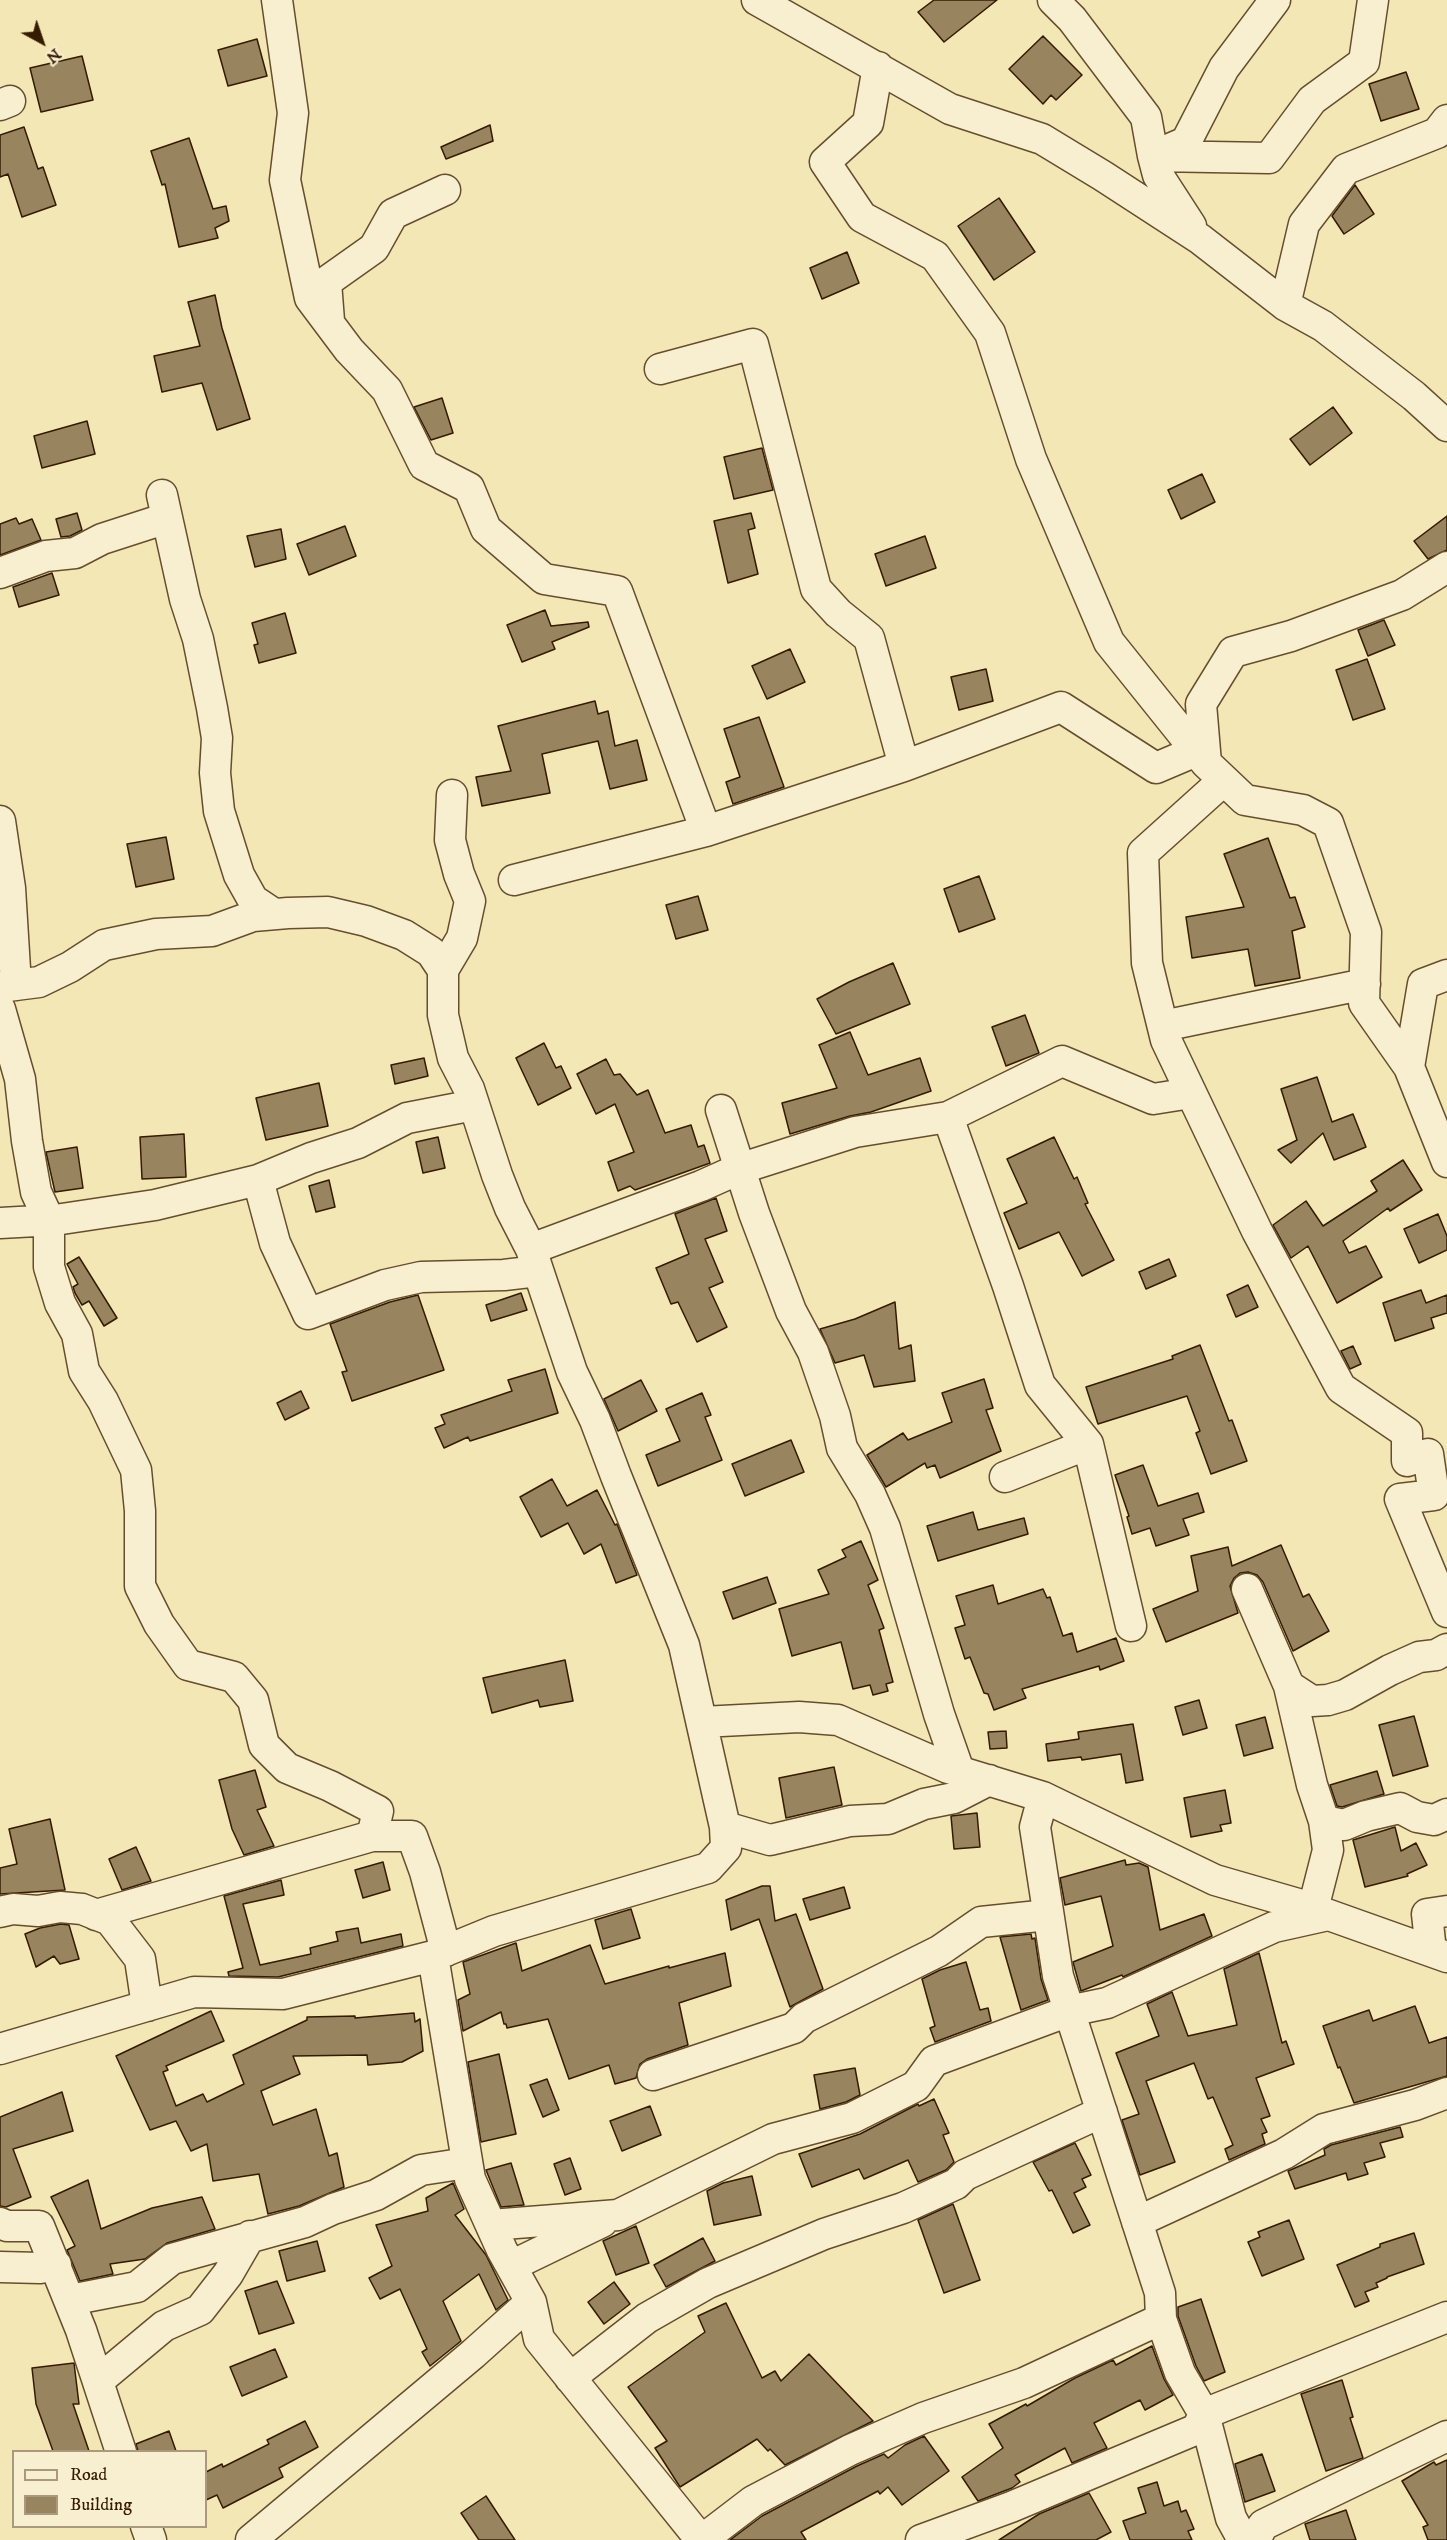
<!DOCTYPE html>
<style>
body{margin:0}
#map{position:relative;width:1447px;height:2540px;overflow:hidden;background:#f4e7b6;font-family:"IM FELL DW Pica",serif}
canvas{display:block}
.legend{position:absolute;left:12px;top:2450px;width:195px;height:78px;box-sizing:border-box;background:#f8efd0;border:2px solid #aa9a7d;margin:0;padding:8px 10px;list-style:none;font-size:18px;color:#351b00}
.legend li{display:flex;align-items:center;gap:12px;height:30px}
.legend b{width:30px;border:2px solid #aa9a7d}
.north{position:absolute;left:12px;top:12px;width:60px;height:60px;-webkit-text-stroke:4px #f8efd0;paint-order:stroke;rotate:140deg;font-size:16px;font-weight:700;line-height:24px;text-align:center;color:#351b00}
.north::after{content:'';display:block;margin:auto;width:21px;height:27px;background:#351b00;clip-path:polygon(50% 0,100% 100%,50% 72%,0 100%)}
</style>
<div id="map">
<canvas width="1447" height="2540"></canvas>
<ul class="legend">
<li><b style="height:8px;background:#f8efd0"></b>Road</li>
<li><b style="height:16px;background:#98855f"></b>Building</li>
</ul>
<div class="north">N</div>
</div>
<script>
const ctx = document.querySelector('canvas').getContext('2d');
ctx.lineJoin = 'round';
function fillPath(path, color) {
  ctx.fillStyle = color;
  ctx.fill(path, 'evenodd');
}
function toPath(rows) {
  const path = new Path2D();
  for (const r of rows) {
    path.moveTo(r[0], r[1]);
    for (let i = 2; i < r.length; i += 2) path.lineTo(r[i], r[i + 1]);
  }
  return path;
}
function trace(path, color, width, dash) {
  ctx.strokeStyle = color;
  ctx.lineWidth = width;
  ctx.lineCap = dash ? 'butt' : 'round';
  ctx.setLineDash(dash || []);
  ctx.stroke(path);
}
const building = toPath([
 [934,0,997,0,944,42,918,12,934,0],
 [1043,36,1082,75,1056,100,1051,95,1043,104,1009,69,1043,36],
 [257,39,267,76,228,86,218,50,257,39],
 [82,56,93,100,41,112,30,68,82,56],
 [1406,72,1419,109,1381,121,1369,84,1406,72],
 [490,125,493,141,446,159,441,147,490,125],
 [24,127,38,169,43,167,56,205,22,217,8,174,0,177,0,135,24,127],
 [189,138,213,209,226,206,229,221,215,228,218,238,179,247,165,184,162,185,151,151,189,138],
 [1355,185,1374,214,1344,234,1332,216,1355,185],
 [999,198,1035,252,994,280,958,226,999,198],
 [847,252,859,283,822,299,810,268,847,252],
 [215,295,222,328,250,419,217,430,202,383,162,392,154,356,200,346,188,302,215,295],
 [442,398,453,433,431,440,414,407,442,398],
 [1333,407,1352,433,1310,465,1290,439,1333,407],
 [87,421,95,454,42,468,34,436,87,421],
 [762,448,773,490,734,499,724,457,762,448],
 [1202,474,1215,502,1181,519,1168,490,1202,474],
 [77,513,82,530,70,536,61,537,56,519,77,513],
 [751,513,755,528,748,530,758,574,728,583,714,521,751,513],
 [1447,516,1447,550,1428,559,1414,541,1447,516],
 [16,518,19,524,32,519,41,540,0,555,0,524,16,518],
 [345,526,356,556,309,575,297,544,345,526],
 [281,529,286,559,255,567,247,536,281,529],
 [925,536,936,568,886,586,875,554,925,536],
 [52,573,59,595,19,607,13,587,52,573],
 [545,610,551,626,588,622,589,627,552,642,555,649,522,662,507,625,545,610],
 [285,613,296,653,259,663,254,645,258,644,252,623,285,613],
 [1384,620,1395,645,1368,656,1358,630,1384,620],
 [790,649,805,682,767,699,752,666,790,649],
 [1367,659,1385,709,1353,720,1336,670,1367,659],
 [986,669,993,701,959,710,951,677,986,669],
 [595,701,598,714,608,711,615,746,637,740,647,780,610,789,598,741,542,754,550,793,482,806,476,777,511,771,498,726,595,701],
 [759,717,784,787,733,804,726,782,740,777,724,729,759,717],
 [166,837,174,879,136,887,127,844,166,837],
 [1268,838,1290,898,1295,897,1305,927,1292,931,1300,978,1255,986,1248,949,1192,958,1186,917,1244,907,1224,854,1268,838],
 [979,876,995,919,959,932,944,889,979,876],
 [698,896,708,930,676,939,666,905,698,896],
 [893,963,910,1004,836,1034,817,999,849,982,893,963],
 [1025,1015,1039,1053,1006,1066,992,1027,1025,1015],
 [850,1032,868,1075,920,1058,931,1091,871,1112,850,1116,790,1134,782,1103,837,1088,819,1045,850,1032],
 [544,1043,556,1068,561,1066,571,1088,538,1105,516,1058,544,1043],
 [424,1058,428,1076,395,1084,391,1065,424,1058],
 [606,1059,614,1075,620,1074,637,1095,648,1090,665,1133,691,1125,698,1147,704,1145,710,1163,635,1190,630,1186,618,1191,608,1162,634,1152,615,1104,596,1114,577,1074,606,1059],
 [1317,1077,1332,1122,1353,1114,1366,1147,1334,1160,1323,1133,1291,1163,1278,1150,1297,1140,1281,1089,1317,1077],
 [319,1083,328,1126,266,1140,256,1098,319,1083],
 [184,1134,186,1177,142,1179,140,1137,184,1134],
 [438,1137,445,1168,423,1173,416,1142,438,1137],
 [1054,1137,1074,1179,1077,1177,1088,1203,1085,1204,1114,1260,1082,1276,1059,1232,1019,1249,1004,1213,1027,1203,1007,1159,1054,1137],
 [77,1147,83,1188,55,1192,46,1152,77,1147],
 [1403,1160,1422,1190,1390,1211,1388,1208,1343,1241,1349,1253,1366,1246,1382,1277,1337,1303,1308,1246,1291,1258,1273,1225,1306,1201,1323,1226,1377,1191,1371,1181,1403,1160],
 [329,1180,335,1207,316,1212,309,1186,329,1180],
 [716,1198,727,1231,705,1239,723,1282,709,1288,727,1327,697,1342,678,1302,671,1304,656,1268,689,1254,675,1214,716,1198],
 [1438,1214,1447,1236,1447,1250,1419,1263,1404,1229,1438,1214],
 [79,1257,117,1318,104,1326,89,1301,82,1305,75,1293,73,1287,78,1284,67,1264,79,1257],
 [1169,1259,1176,1276,1146,1289,1139,1272,1169,1259],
 [1248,1285,1258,1307,1236,1317,1227,1295,1248,1285],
 [1421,1290,1426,1303,1447,1295,1447,1313,1431,1318,1434,1328,1395,1341,1383,1303,1421,1290],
 [521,1293,527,1310,491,1321,486,1305,521,1293],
 [418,1295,444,1370,352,1401,342,1372,347,1371,330,1324,390,1302,418,1295],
 [895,1302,899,1349,911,1345,915,1381,874,1387,864,1355,835,1363,820,1329,855,1319,895,1302],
 [1200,1345,1229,1421,1232,1420,1247,1461,1211,1474,1196,1433,1200,1431,1187,1396,1098,1424,1086,1387,1173,1359,1172,1356,1200,1345],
 [1353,1346,1361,1364,1350,1369,1341,1351,1353,1346],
 [545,1369,558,1413,470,1441,468,1437,444,1448,435,1428,445,1424,441,1415,512,1391,508,1380,545,1369],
 [984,1379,993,1408,986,1410,1001,1451,940,1478,935,1465,927,1468,925,1463,886,1487,867,1455,903,1433,908,1440,952,1422,942,1393,984,1379],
 [641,1380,657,1411,618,1431,604,1399,641,1380],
 [301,1391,309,1408,285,1420,277,1403,301,1391],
 [702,1393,711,1415,705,1417,722,1460,658,1486,646,1455,680,1441,666,1409,702,1393],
 [791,1440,804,1472,745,1496,732,1464,791,1440],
 [1143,1465,1158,1506,1198,1493,1204,1512,1183,1519,1189,1535,1156,1546,1150,1528,1132,1534,1127,1517,1129,1516,1115,1475,1143,1465],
 [552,1479,567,1506,597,1490,615,1525,617,1524,637,1575,616,1583,601,1544,584,1554,568,1523,541,1537,520,1497,552,1479],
 [973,1512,978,1530,1024,1518,1028,1534,938,1561,927,1526,973,1512],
 [861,1541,878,1580,868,1585,884,1628,879,1630,893,1682,886,1684,888,1691,873,1695,870,1685,853,1689,841,1642,792,1656,779,1609,829,1594,818,1570,846,1557,842,1550,861,1541],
 [1281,1545,1303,1597,1309,1594,1329,1631,1293,1651,1263,1582,1257,1575,1248,1572,1240,1573,1234,1578,1230,1586,1238,1613,1166,1642,1153,1609,1198,1591,1191,1556,1228,1547,1232,1566,1281,1545],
 [767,1577,776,1603,733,1619,723,1592,767,1577],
 [993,1585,998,1604,1043,1589,1047,1598,1050,1597,1063,1636,1072,1633,1077,1652,1116,1638,1124,1661,1100,1670,1099,1666,1022,1689,1026,1698,994,1710,988,1694,984,1693,970,1657,965,1659,955,1628,965,1625,956,1596,993,1585],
 [565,1660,573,1701,540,1707,538,1700,492,1713,483,1678,565,1660],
 [1199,1700,1207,1728,1183,1735,1175,1707,1199,1700],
 [1414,1716,1428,1766,1393,1776,1379,1725,1414,1716],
 [1265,1717,1273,1748,1244,1756,1236,1725,1265,1717],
 [1133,1724,1143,1780,1126,1783,1121,1754,1082,1760,1081,1757,1048,1761,1046,1744,1079,1739,1078,1732,1133,1724],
 [1006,1731,1007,1748,990,1749,988,1732,1006,1731],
 [834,1767,842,1805,786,1818,779,1778,834,1767],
 [255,1770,266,1807,257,1810,274,1846,244,1855,232,1829,219,1780,255,1770],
 [1377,1771,1384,1794,1342,1807,1337,1806,1330,1785,1377,1771],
 [1225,1790,1231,1823,1220,1825,1222,1831,1191,1837,1184,1798,1225,1790],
 [977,1813,980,1847,954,1849,951,1816,977,1813],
 [50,1819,65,1890,0,1894,0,1868,17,1864,9,1829,50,1819],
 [1395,1827,1401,1851,1416,1843,1427,1865,1407,1874,1408,1876,1365,1887,1353,1840,1395,1827],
 [136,1847,151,1881,122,1890,109,1859,136,1847],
 [1125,1860,1126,1865,1139,1863,1148,1867,1160,1930,1204,1914,1212,1936,1123,1977,1122,1975,1081,1991,1073,1962,1113,1946,1101,1896,1065,1905,1060,1878,1125,1860],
 [383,1862,390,1890,363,1898,355,1870,383,1862],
 [281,1880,284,1895,243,1904,260,1965,311,1954,310,1948,338,1941,336,1932,358,1928,361,1943,401,1934,403,1946,278,1977,229,1976,228,1972,243,1968,224,1896,281,1880],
 [762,1886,770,1886,775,1921,796,1914,823,1989,790,2007,759,1919,731,1930,726,1900,762,1886],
 [844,1887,850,1908,810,1920,803,1899,844,1887],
 [631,1909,640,1938,603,1949,595,1920,631,1909],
 [61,1924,69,1925,79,1959,60,1964,54,1956,36,1967,25,1934,40,1928,61,1924],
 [1031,1934,1032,1939,1035,1938,1041,1979,1048,2000,1021,2010,1000,1937,1031,1934],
 [516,1943,522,1971,590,1945,605,1984,669,1966,669,1968,725,1953,731,1986,679,2003,688,2045,647,2059,640,2064,636,2078,615,2084,609,2065,569,2079,548,2019,507,2028,506,2024,504,2024,501,2012,463,2031,458,2000,470,1994,463,1962,516,1943],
 [1259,1953,1282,2043,1286,2041,1294,2064,1256,2078,1270,2116,1261,2119,1267,2132,1262,2134,1265,2144,1229,2160,1225,2149,1233,2145,1213,2097,1208,2099,1194,2063,1146,2081,1175,2162,1140,2175,1122,2120,1139,2114,1116,2053,1159,2036,1147,2004,1172,1992,1188,2036,1237,2025,1224,1969,1259,1953],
 [966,1962,980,2010,988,2008,991,2021,935,2042,930,2028,935,2026,922,1979,940,1970,966,1962],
 [1415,2006,1429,2043,1447,2037,1447,2076,1354,2103,1340,2067,1338,2068,1323,2026,1369,2010,1373,2021,1415,2006],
 [211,2011,224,2041,166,2066,168,2070,163,2072,176,2106,203,2094,207,2102,244,2084,233,2055,307,2020,307,2017,355,2016,355,2018,414,2013,415,2022,420,2019,423,2051,402,2062,368,2065,367,2055,293,2056,300,2074,261,2091,273,2125,316,2109,329,2156,337,2153,344,2187,299,2206,268,2214,259,2174,213,2181,207,2144,191,2151,176,2121,150,2130,116,2056,211,2011],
 [499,2054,516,2134,481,2142,468,2062,499,2054],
 [855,2068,860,2095,846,2102,820,2109,814,2075,855,2068],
 [547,2079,559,2110,543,2117,530,2085,547,2079],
 [62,2092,73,2131,13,2149,31,2197,6,2207,0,2206,0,2117,62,2092],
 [934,2099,949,2133,943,2135,954,2162,946,2170,918,2182,908,2160,864,2179,859,2169,812,2187,799,2154,860,2134,918,2104,919,2106,934,2099],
 [650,2106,661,2135,622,2151,610,2121,650,2106],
 [1400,2127,1403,2137,1380,2143,1385,2157,1364,2163,1368,2174,1348,2180,1346,2173,1295,2189,1288,2171,1325,2155,1324,2149,1331,2145,1400,2127],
 [1075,2143,1091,2175,1082,2179,1086,2187,1074,2193,1090,2225,1073,2233,1052,2190,1049,2191,1033,2162,1075,2143],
 [570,2158,581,2189,565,2195,554,2164,570,2158],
 [511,2163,524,2205,501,2207,486,2170,511,2163],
 [752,2176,761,2215,714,2225,707,2191,723,2183,752,2176],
 [88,2180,101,2229,152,2208,202,2197,215,2229,167,2243,145,2259,110,2264,113,2274,80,2281,67,2250,75,2246,51,2197,88,2180],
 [453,2183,464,2209,455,2215,486,2255,508,2300,496,2310,479,2274,443,2301,461,2341,430,2366,422,2352,427,2349,400,2289,380,2299,369,2278,392,2266,376,2225,428,2211,426,2198,453,2183],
 [953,2204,980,2280,944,2293,918,2220,953,2204],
 [1289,2220,1304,2259,1262,2276,1248,2242,1260,2237,1258,2232,1289,2220],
 [636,2226,649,2263,616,2275,603,2241,636,2226],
 [1414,2233,1424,2264,1387,2277,1387,2278,1376,2283,1378,2287,1365,2292,1369,2301,1355,2307,1337,2265,1380,2247,1380,2244,1414,2233],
 [703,2238,715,2261,666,2287,654,2265,703,2238],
 [317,2241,325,2271,287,2281,279,2251,317,2241],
 [277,2281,294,2323,259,2334,245,2291,277,2281],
 [614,2282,630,2304,604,2324,588,2302,614,2282],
 [1201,2299,1225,2372,1204,2381,1196,2366,1178,2316,1178,2307,1201,2299],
 [726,2303,762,2378,775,2371,781,2381,809,2354,873,2421,785,2465,770,2449,768,2451,757,2439,680,2487,655,2448,667,2441,628,2387,705,2332,698,2316,726,2303],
 [1152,2346,1164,2379,1173,2395,1145,2410,1140,2400,1094,2423,1107,2448,1072,2463,1065,2448,1015,2475,1020,2482,1012,2488,978,2501,962,2477,1003,2448,989,2424,1026,2404,1027,2406,1075,2378,1113,2360,1116,2365,1152,2346],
 [275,2349,287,2377,242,2396,230,2367,275,2349],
 [74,2363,79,2404,73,2404,89,2451,53,2451,36,2404,32,2368,74,2363],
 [1342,2380,1353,2417,1350,2418,1363,2458,1326,2471,1301,2394,1342,2380],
 [305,2421,318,2447,279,2468,283,2477,223,2508,217,2495,206,2500,206,2472,222,2464,223,2467,269,2444,267,2440,305,2421],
 [169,2431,176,2451,138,2451,136,2444,169,2431],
 [924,2436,949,2471,902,2505,888,2487,880,2494,878,2491,801,2532,806,2540,730,2540,762,2516,857,2466,884,2454,888,2458,905,2445,924,2436],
 [1262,2454,1275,2491,1245,2502,1235,2464,1262,2454],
 [1447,2460,1447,2540,1428,2540,1423,2527,1428,2525,1402,2481,1434,2462,1436,2465,1447,2460],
 [1157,2482,1164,2506,1178,2501,1181,2512,1186,2510,1194,2529,1188,2531,1192,2540,1130,2540,1123,2521,1146,2513,1138,2488,1157,2482],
 [1089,2493,1111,2532,1096,2540,999,2540,1039,2514,1089,2493],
 [486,2496,515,2540,479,2540,461,2513,486,2496],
 [1346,2510,1356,2540,1310,2540,1305,2524,1346,2510]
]);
fillPath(building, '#98855f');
trace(building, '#351b00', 1.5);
const minor = toPath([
 [277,0,293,113,285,180,310,298,349,350,387,390,424,465,469,488,486,529,544,579,617,591,706,831],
 [757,0,950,109,1042,139,1103,176,1200,239,1285,305,1323,326,1414,396,1447,426],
 [1053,0,1072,19,1146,117,1153,156,1158,175,1191,226],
 [878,67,868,123,825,162,862,217,935,256,990,333,1031,459,1109,642,1206,763],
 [0,105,10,101],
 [1156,155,1186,142,1224,68,1275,0],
 [1153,156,1269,158,1312,100,1364,62,1373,0],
 [1285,305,1304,224,1346,169,1437,133,1447,120],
 [329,321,326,282,374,248,393,214,445,190],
 [660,369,753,344,816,589,838,613,869,638,904,766,1061,707,1156,768,1196,751],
 [162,495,185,599,198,639,212,708,217,738,215,773,219,811,239,875,253,900,274,914],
 [0,573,46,556,75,553,102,539,167,518],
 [1224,780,1143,853,1147,963,1166,1040,1257,1231,1341,1388,1407,1433,1407,1461,1428,1454,1434,1495,1400,1499,1447,1612],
 [452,795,450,840,459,874,470,901,462,938,443,970,443,1015,453,1058,469,1089,497,1175,510,1208,531,1249],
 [0,821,10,888,16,985],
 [514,880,706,831,904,766],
 [1447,975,1423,984,1409,1067,1447,1162],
 [0,987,39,982,70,967,104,945,156,934,212,931,253,916,288,913,328,912,366,921,404,935,431,952,443,970],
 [0,1009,20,1079,27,1141,36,1192,49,1220,49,1267,60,1303,77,1334,84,1371,103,1401,136,1470,140,1511,140,1586,159,1624,188,1665,234,1677,253,1700,264,1745,287,1768,330,1786,378,1811,372,1836],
 [1163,1026,1365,984],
 [1409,1067,1364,1003,1366,932,1328,823,1303,810,1245,800,1206,763,1201,704,1233,652,1291,636,1402,595,1447,567],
 [474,1105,407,1118,358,1143,311,1158,258,1180,275,1243,308,1314,385,1285,421,1277,504,1275,538,1271],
 [721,1110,754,1213,791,1311,813,1352,835,1416,842,1448,870,1494,885,1528,939,1714,959,1771],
 [0,1223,55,1220,155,1205,258,1180],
 [1005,1477,1088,1444],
 [1247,1589,1289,1686,1312,1701,1328,1700,1345,1695,1390,1670,1419,1657,1436,1655,1447,1649],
 [1131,1626,1088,1444,1040,1385,1008,1286,948,1117,1062,1061,1153,1099,1191,1093],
 [1289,1686,1312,1785,1324,1821,1328,1850,1313,1909],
 [702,1722,799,1717,838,1720,948,1768,1043,1797,1215,1880,1298,1904,1447,1957],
 [1043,1797,1035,1827,1058,1976,1160,2293,1161,2319,1180,2373,1204,2414,1231,2518,1243,2540],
 [1324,1821,1344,1825,1366,1816,1400,1808,1417,1817,1434,1820,1447,1814],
 [725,1827,770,1840,850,1821,888,1819,924,1804,954,1798,989,1780],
 [0,1912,13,1909,38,1911,60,1907,82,1909,110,1920,140,1959,147,2006],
 [96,1915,372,1836,412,1836,425,1872,446,1951],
 [1431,1951,1427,1914,1447,1911],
 [433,1956,494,1931,708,1868,726,1848,725,1827,684,1645,616,1476,595,1420,572,1372,531,1249,701,1186,739,1169,855,1132,948,1117],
 [0,2049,194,1992,283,1994,433,1956,470,2179,502,2250,531,2302],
 [653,2075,794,2028,804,2018,939,1951,981,1922,1048,1915],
 [1137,2222,1284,2154,1324,2129,1415,2105,1447,2093],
 [0,2223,7,2226,39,2226,81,2330,121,2452],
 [491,2225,618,2215,773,2139,852,2118,916,2086,934,2061,1069,2011,1107,2003,1274,1927,1328,1915],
 [511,2266,602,2222],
 [0,2267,40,2268,56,2265],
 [70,2300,137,2287,172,2259,305,2222,333,2209,376,2195,421,2170,467,2163],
 [570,2378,647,2318,708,2283,824,2234,903,2208,956,2184,965,2175,1102,2112],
 [98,2381,164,2326,200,2310,228,2274,250,2236],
 [146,2526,151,2540],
 [251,2540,473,2354,531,2302,539,2339,701,2540],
 [702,2540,753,2501,850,2450,923,2418,1024,2383,1161,2319],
 [921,2540,1011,2507,1197,2429,1204,2414,1447,2317],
 [1255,2540,1263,2525,1447,2436]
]);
trace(minor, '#654e2e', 33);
trace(minor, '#f8efd0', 30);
</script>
